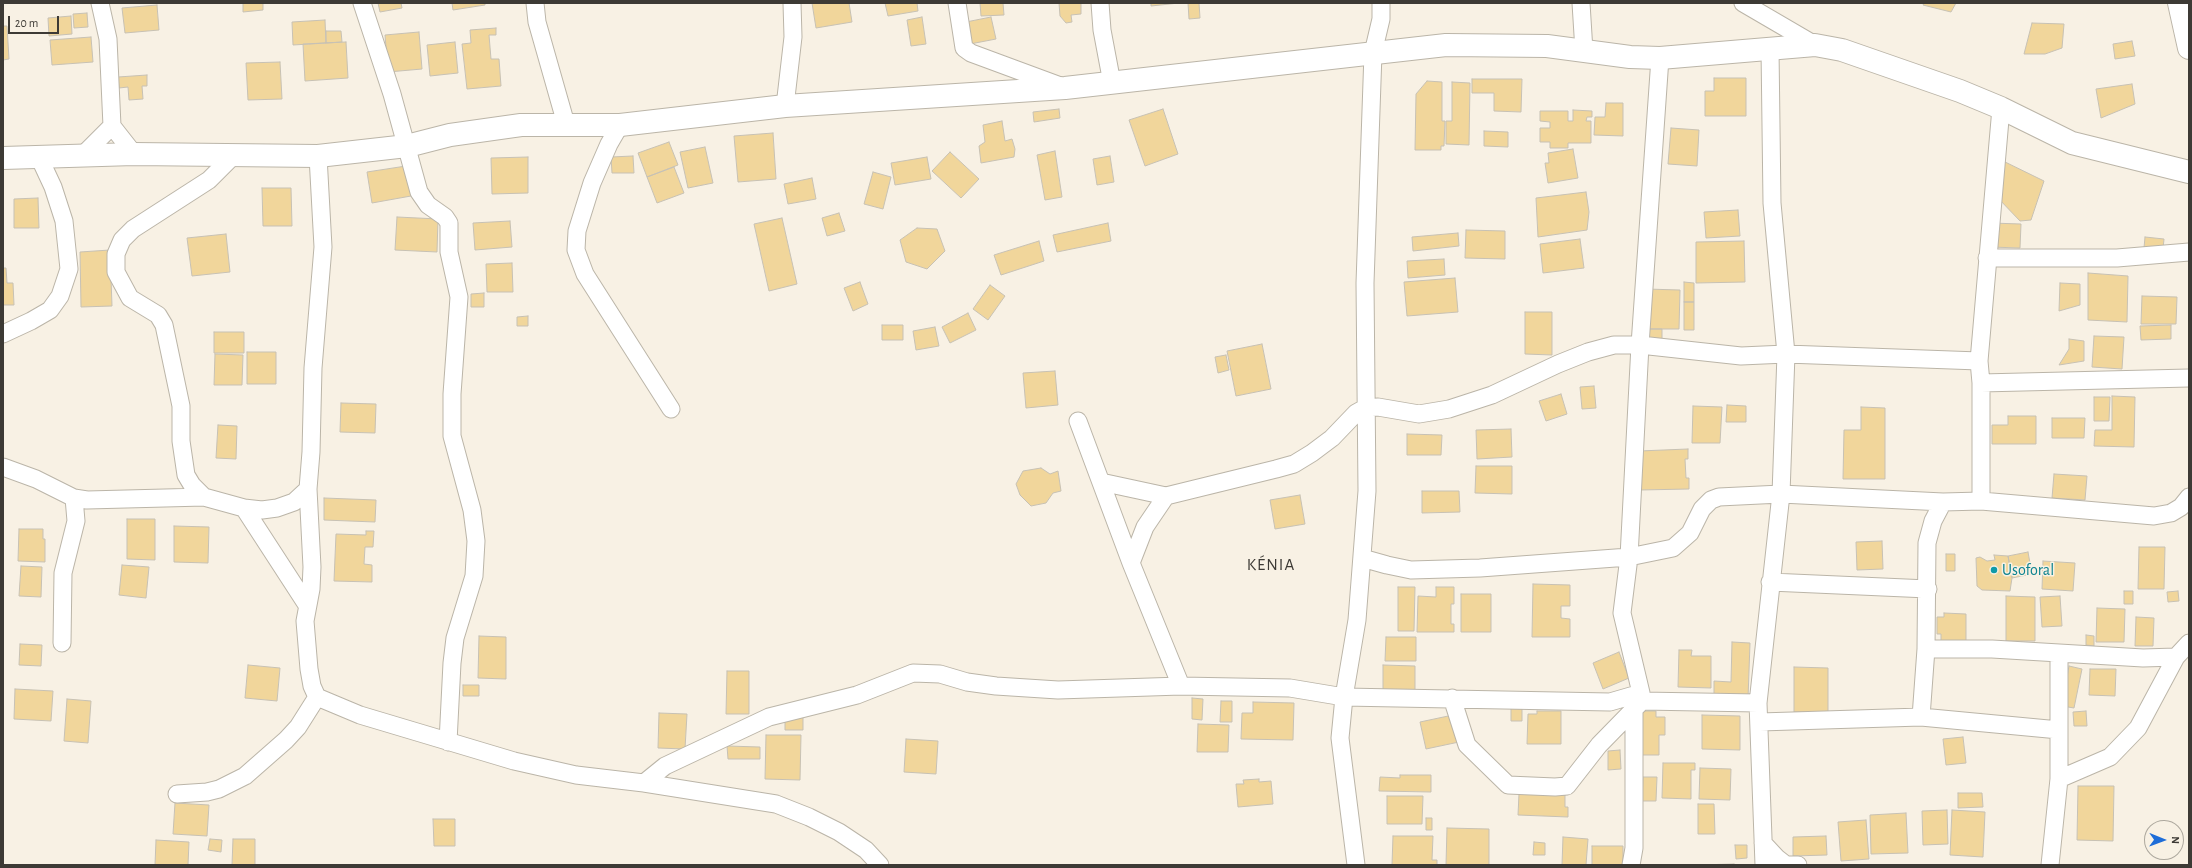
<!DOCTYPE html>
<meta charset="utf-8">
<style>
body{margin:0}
#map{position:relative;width:2192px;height:868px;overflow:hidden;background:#f8f1e4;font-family:"Alegreya Sans",sans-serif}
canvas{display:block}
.frame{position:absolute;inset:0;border:4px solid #3d3a35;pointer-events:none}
.north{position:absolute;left:2144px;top:820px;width:40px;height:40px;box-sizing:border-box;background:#f8f1e4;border:1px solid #ada89e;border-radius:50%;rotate:91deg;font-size:11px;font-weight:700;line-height:16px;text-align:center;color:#3d3a35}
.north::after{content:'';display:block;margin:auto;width:14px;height:18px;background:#1e6dd8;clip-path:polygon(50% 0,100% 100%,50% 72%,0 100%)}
.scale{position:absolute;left:8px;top:16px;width:51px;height:18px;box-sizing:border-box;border:2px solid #3d3a35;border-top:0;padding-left:5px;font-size:12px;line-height:14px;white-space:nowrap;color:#3d3a35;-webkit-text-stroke:3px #f8f1e4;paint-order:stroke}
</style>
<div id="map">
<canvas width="2192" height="868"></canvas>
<div class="frame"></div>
<div class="north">N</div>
<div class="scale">20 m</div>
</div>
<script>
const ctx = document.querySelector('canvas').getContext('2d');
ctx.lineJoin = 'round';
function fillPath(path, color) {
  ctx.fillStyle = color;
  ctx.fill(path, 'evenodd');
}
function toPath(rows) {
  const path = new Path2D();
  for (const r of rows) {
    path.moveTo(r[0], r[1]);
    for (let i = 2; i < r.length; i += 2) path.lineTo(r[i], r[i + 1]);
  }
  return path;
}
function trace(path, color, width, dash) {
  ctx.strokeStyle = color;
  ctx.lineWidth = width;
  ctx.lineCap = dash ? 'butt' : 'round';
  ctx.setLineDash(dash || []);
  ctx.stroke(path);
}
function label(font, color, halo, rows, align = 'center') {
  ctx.font = font + ' "Alegreya Sans",sans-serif';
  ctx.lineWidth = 3;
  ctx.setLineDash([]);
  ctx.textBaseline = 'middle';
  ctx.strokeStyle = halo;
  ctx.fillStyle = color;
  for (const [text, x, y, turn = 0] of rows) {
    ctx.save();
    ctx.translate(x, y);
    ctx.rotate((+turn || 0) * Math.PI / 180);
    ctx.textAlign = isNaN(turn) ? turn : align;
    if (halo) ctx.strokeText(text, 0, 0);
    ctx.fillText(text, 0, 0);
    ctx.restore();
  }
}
const building = toPath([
 [243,3,263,3,263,10,243,12,243,3],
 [378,3,401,3,402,8,380,12,378,3],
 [452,3,485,3,485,5,453,10,452,3],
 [812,3,849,3,852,22,816,28,812,3],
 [885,3,917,3,918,11,888,16,885,3],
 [980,3,1003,3,1004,15,981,16,980,3],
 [1059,3,1081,3,1081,14,1071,15,1072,22,1066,23,1060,16,1059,3],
 [1151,3,1179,3,1151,6,1151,3],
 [1188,3,1199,3,1200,18,1189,19,1188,3],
 [1924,3,1956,3,1951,12,1923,5,1924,3],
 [157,5,159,30,125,33,122,8,157,5],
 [87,13,88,27,74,28,73,14,87,13],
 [71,16,72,34,49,36,48,18,71,16],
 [922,17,926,44,911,46,907,20,922,17],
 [991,17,996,39,970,44,966,22,991,17],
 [325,20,326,43,293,45,292,22,325,20],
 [2032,23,2064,24,2062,48,2045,54,2024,54,2032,23],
 [3,26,7,26,9,59,3,60,3,26],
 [496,28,496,35,489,35,491,59,499,59,501,86,467,89,462,44,471,43,470,30,496,28],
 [326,31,341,31,342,42,326,43,326,31],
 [419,32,422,69,388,72,385,35,419,32],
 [91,37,93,62,52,65,50,40,91,37],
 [2132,41,2135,56,2115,59,2113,44,2132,41],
 [346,42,348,78,305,81,303,44,346,42],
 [455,42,458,73,430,76,427,45,455,42],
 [280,62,282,99,248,100,246,63,280,62],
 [147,75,147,86,142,86,143,99,129,100,128,87,119,88,118,77,147,75],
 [1714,78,1746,78,1746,116,1705,116,1705,91,1714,91,1714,78],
 [1472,79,1522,79,1521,112,1494,111,1494,93,1472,93,1472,79],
 [1427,81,1442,82,1442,121,1445,121,1444,146,1441,146,1441,150,1415,150,1416,94,1427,81],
 [1452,82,1470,83,1469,145,1446,144,1446,121,1452,121,1452,82],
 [2132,84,2135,104,2101,118,2096,89,2132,84],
 [1606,103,1623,103,1623,136,1594,135,1595,117,1605,117,1606,103],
 [1059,109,1060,118,1034,122,1033,112,1059,109],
 [1163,109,1178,154,1145,166,1129,120,1163,109],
 [1573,110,1592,111,1592,117,1587,117,1586,121,1591,121,1591,143,1568,143,1568,148,1550,148,1550,142,1540,142,1540,128,1550,128,1550,122,1540,121,1540,111,1568,111,1568,121,1573,121,1573,110],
 [1002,121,1005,141,1012,139,1015,149,1014,157,981,163,979,146,985,142,983,125,1002,121],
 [1671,128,1699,130,1697,166,1668,164,1671,128],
 [1484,131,1508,132,1508,147,1484,146,1484,131],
 [773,133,776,179,738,182,734,136,773,133],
 [669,142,678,165,647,177,638,153,669,142],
 [705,147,713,183,688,188,680,152,705,147],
 [1573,149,1578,178,1548,183,1545,163,1549,163,1548,153,1573,149],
 [1055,151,1062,197,1045,200,1037,155,1055,151],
 [950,152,979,179,961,198,932,171,950,152],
 [633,156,634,173,612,173,611,157,633,156],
 [1110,156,1114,182,1097,185,1093,159,1110,156],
 [528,157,528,193,492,194,491,158,528,157],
 [927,157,931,179,895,185,891,163,927,157],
 [2001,160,2044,181,2031,220,2020,221,1998,198,2001,160],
 [406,166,411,196,372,203,367,172,406,166],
 [674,167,684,193,657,203,647,177,674,167],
 [873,172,891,177,883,209,864,204,873,172],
 [812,178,816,199,788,204,784,184,812,178],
 [262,188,291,188,292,226,263,226,262,188],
 [1586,192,1589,212,1587,230,1538,237,1536,198,1586,192],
 [38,198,39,228,14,228,14,199,38,198],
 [1738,210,1740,236,1706,238,1704,212,1738,210],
 [839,213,845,231,827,236,822,218,839,213],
 [397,217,438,219,437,252,395,250,397,217],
 [782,218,797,284,769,291,754,224,782,218],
 [510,221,512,247,475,250,473,223,510,221],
 [1108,223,1111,241,1057,252,1053,235,1108,223],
 [1991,223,2021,224,2020,248,1990,247,1991,223],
 [917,228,937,229,945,251,927,269,906,262,900,240,917,228],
 [1466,230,1505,231,1505,259,1465,258,1466,230],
 [1458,233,1459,246,1413,251,1412,237,1458,233],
 [226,234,230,272,192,276,187,238,226,234],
 [2145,237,2164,239,2163,249,2144,248,2145,237],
 [1580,239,1584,268,1543,273,1540,244,1580,239],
 [1039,241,1044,261,1001,275,994,255,1039,241],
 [1744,241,1745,282,1696,283,1696,242,1744,241],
 [110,250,112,306,81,307,80,252,110,250],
 [1444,259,1445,275,1408,278,1407,261,1444,259],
 [512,263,513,292,487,292,486,264,512,263],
 [3,268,6,268,7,283,13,283,14,305,3,305,3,268],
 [2088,273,2128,276,2127,322,2088,320,2088,273],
 [1455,278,1458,312,1407,316,1404,282,1455,278],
 [860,282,868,304,853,311,844,288,860,282],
 [1684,282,1694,283,1694,302,1684,302,1684,282],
 [2060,283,2080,284,2080,305,2059,311,2060,283],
 [990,285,1005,296,988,320,973,309,990,285],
 [1646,289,1680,290,1679,329,1645,329,1646,289],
 [484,293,484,307,471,307,471,294,484,293],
 [2142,296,2177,297,2176,324,2141,324,2142,296],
 [1684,302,1694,302,1694,330,1684,330,1684,302],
 [1525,312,1552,312,1552,355,1525,354,1525,312],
 [968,313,976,330,950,343,942,327,968,313],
 [528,316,528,326,517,326,517,317,528,316],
 [882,325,903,325,903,340,882,340,882,325],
 [2171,325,2171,339,2141,340,2140,326,2171,325],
 [935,327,939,346,916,350,913,331,935,327],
 [1645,329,1662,329,1662,342,1645,342,1645,329],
 [214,332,244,332,244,353,214,353,214,332],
 [2094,336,2124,337,2122,369,2092,367,2094,336],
 [2069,339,2084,341,2084,361,2059,365,2069,349,2069,339],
 [1262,344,1271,389,1236,396,1227,351,1262,344],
 [247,352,276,352,276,384,247,384,247,352],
 [215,354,243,355,242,385,214,385,215,354],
 [1226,355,1229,370,1218,373,1215,357,1226,355],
 [1055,371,1058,405,1026,408,1023,373,1055,371],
 [1594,386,1596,408,1582,409,1580,387,1594,386],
 [1561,394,1567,414,1546,421,1539,401,1561,394],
 [2112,396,2135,397,2134,447,2094,446,2095,430,2112,430,2112,396],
 [2094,397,2110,397,2109,421,2094,421,2094,397],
 [341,403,376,404,375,433,340,432,341,403],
 [1727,405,1746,406,1746,422,1726,422,1727,405],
 [1693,406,1722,407,1720,443,1692,443,1693,406],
 [1861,407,1885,408,1885,479,1843,479,1844,430,1861,430,1861,407],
 [2008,416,2036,416,2036,444,1992,444,1992,425,2008,425,2008,416],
 [2052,418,2085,418,2084,438,2052,438,2052,418],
 [218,425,237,426,236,459,216,458,218,425],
 [1511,429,1512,457,1477,459,1476,430,1511,429],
 [1407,434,1442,435,1441,455,1407,455,1407,434],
 [1688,449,1688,459,1685,459,1686,478,1689,478,1689,489,1640,490,1639,451,1688,449],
 [1476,466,1512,466,1512,494,1475,493,1476,466],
 [1041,468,1050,474,1058,471,1061,491,1053,493,1046,503,1031,506,1020,495,1016,484,1023,471,1041,468],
 [2054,474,2087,476,2085,500,2052,498,2054,474],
 [1422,491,1459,491,1460,512,1422,513,1422,491],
 [1300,495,1305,524,1275,529,1270,500,1300,495],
 [324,498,376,500,375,522,324,520,324,498],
 [127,519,155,519,155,560,127,559,127,519],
 [174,526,209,527,208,563,174,562,174,526],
 [19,529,43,529,43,539,45,539,45,562,18,561,19,529],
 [366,531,374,531,373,547,365,547,364,564,372,565,372,582,334,581,336,534,366,535,366,531],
 [1882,541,1883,569,1857,570,1856,542,1882,541],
 [2139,547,2165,547,2164,589,2138,589,2139,547],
 [2028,552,2032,574,2012,578,2008,556,2028,552],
 [1946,554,1955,554,1955,571,1946,571,1946,554],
 [1994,555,2008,556,2012,578,2010,591,1982,590,1977,586,1976,558,1980,557,1987,561,1995,560,1994,555],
 [2043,561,2075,563,2073,591,2042,589,2043,561],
 [122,565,149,567,146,598,119,595,122,565],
 [21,566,42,567,41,597,19,596,21,566],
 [1533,584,1570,585,1570,606,1561,606,1561,618,1570,619,1570,637,1532,637,1533,584],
 [1398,587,1415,587,1414,631,1398,631,1398,587],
 [1436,587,1454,587,1454,604,1451,604,1451,624,1454,624,1454,632,1417,632,1418,596,1436,597,1436,587],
 [2124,591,2133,591,2133,604,2124,604,2124,591],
 [2178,591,2179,601,2168,602,2167,592,2178,591],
 [1461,594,1491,594,1491,632,1461,632,1461,594],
 [2006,596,2035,597,2035,641,2006,641,2006,596],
 [2060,596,2062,626,2042,627,2040,597,2060,596],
 [2097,608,2125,609,2124,642,2096,642,2097,608],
 [1944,613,1966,614,1966,643,1941,643,1941,634,1937,634,1937,617,1944,617,1944,613],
 [2136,617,2154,618,2153,646,2135,646,2136,617],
 [2086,635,2094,636,2094,646,2086,645,2086,635],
 [479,636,506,637,506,679,478,678,479,636],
 [1386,637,1416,637,1416,661,1385,661,1386,637],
 [1732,642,1750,643,1748,699,1714,698,1714,681,1731,682,1732,642],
 [20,644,42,645,41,666,19,665,20,644],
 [1679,650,1692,650,1691,656,1711,656,1711,688,1678,687,1679,650],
 [1619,652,1629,678,1603,689,1593,663,1619,652],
 [248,665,280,668,277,701,245,698,248,665],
 [1383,665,1415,666,1415,691,1383,690,1383,665],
 [2069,666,2082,669,2074,708,2062,706,2069,666],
 [1794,667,1828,668,1828,713,1794,712,1794,667],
 [2090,669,2116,669,2115,696,2089,695,2090,669],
 [727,671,749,671,749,714,726,714,727,671],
 [463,685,479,685,479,696,463,696,463,685],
 [15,689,53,691,51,721,14,719,15,689],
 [1192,698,1203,699,1202,720,1192,719,1192,698],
 [67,699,91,701,88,743,64,741,67,699],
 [1221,701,1232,701,1232,722,1220,722,1221,701],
 [1253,702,1294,703,1293,740,1241,739,1242,713,1253,713,1253,702],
 [1511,708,1522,708,1522,721,1511,721,1511,708],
 [1537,711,1561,711,1561,744,1527,744,1528,714,1537,714,1537,711],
 [1640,711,1656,711,1656,717,1665,717,1665,735,1659,735,1659,755,1640,755,1640,711],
 [2086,711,2087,726,2074,726,2073,712,2086,711],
 [659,713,687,714,685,749,658,748,659,713],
 [785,714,803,714,803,730,785,730,785,714],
 [1453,715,1459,742,1426,749,1420,722,1453,715],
 [1702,715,1740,716,1740,750,1702,749,1702,715],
 [1198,724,1229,725,1228,752,1197,752,1198,724],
 [766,735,801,735,800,780,765,779,766,735],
 [1963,737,1966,763,1946,765,1943,739,1963,737],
 [906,739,938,741,936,774,904,772,906,739],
 [727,746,760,747,760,759,728,759,727,746],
 [1620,750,1621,769,1608,770,1608,751,1620,750],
 [1663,763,1695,763,1695,770,1691,770,1691,799,1662,798,1663,763],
 [1700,768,1731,769,1730,800,1699,799,1700,768],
 [1400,775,1431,775,1431,792,1379,791,1380,777,1400,778,1400,775],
 [1643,777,1657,777,1656,801,1642,801,1643,777],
 [1259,779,1259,782,1271,781,1273,804,1238,807,1236,784,1244,784,1243,780,1259,779],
 [2078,786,2114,786,2113,841,2077,840,2078,786],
 [1958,793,1982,793,1983,807,1958,808,1958,793],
 [1519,794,1565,795,1565,807,1568,807,1568,817,1518,815,1519,794],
 [1387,796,1423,796,1422,824,1387,824,1387,796],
 [175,803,209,805,207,836,173,834,175,803],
 [1698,804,1714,804,1715,834,1698,834,1698,804],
 [1947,810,1948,844,1923,845,1922,811,1947,810],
 [1952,810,1985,812,1983,857,1950,855,1952,810],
 [1906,813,1908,853,1871,854,1870,815,1906,813],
 [1426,818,1432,818,1432,830,1426,830,1426,818],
 [433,819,455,819,455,846,434,846,433,819],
 [1866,820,1869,859,1841,861,1838,822,1866,820],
 [1447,828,1489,829,1489,865,1446,865,1447,828],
 [1393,836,1433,836,1432,860,1437,860,1437,865,1392,865,1393,836],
 [1826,836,1827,855,1793,856,1793,837,1826,836],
 [1563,837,1588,839,1586,865,1562,865,1563,837],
 [210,839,222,840,221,852,208,850,210,839],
 [233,839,255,839,255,865,232,865,233,839],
 [156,840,189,842,188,865,155,865,156,840],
 [1534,842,1545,843,1545,855,1533,855,1534,842],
 [1735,845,1747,845,1747,858,1736,859,1735,845],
 [1592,846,1623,846,1623,865,1592,865,1592,846],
 [1734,864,1734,865,1698,865,1734,864]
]);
fillPath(building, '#f1d69b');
trace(building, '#c7c1b4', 1);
const street = toPath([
 [100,3,108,39,112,126,134,154],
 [362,3,392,94,419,192,428,205,445,217,449,223,449,252,459,297,452,394,452,436,472,510,476,541,474,576,455,638,452,663,448,742],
 [535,3,537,22,566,124],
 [957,3,964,48,971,53,1063,87],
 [1100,3,1102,30,1112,83],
 [1581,3,1584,51],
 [1743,3,1815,45],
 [785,106,793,37,792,3],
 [2001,108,1979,361,1981,383,2189,378],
 [620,125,609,144,592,183,577,231,576,250,585,274,671,409],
 [83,155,112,126],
 [1987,258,2117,258,2189,252],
 [3,334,31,321,50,310,60,296,69,269,64,221,53,187,39,157],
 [1078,421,1131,563,1181,686,1290,688,1344,697,1610,702,1641,693,1622,613,1629,557,1640,345,1660,58],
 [3,467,36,479,74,498,87,500,204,497,244,508,262,510,277,508,294,502,308,489],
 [1101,482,1166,496,1276,469,1294,464,1312,453,1332,438,1356,413,1365,408,1378,407,1419,414,1449,409,1492,395,1558,364,1588,352,1614,345,1640,345,1741,356,1786,354,1979,361],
 [204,497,192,485,186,475,181,441,181,406,164,325,158,315,130,298,116,272,116,254,122,240,133,229,209,180,235,154],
 [1981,501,2154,516,2171,513,2181,507,2189,497],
 [244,508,307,605],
 [1362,558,1387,565,1411,570,1480,568,1629,557,1673,548,1690,533,1702,509,1711,500,1719,497,1781,494,1943,502],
 [1131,563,1145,527,1166,496],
 [1770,582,1928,589],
 [62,643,63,573,76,521,74,498],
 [1926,649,1927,543,1933,521,1943,502,1981,501,1981,383],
 [317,697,360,715,514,761,576,775,644,783,776,804,809,817,839,832,866,850,880,865],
 [1452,698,1467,745,1508,785,1555,787,1567,786,1599,745,1642,701,1758,703],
 [1921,717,2059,730],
 [1760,722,1921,717,1926,649,1992,649,2143,658,2176,657],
 [2059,779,2110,757,2138,728,2176,657,2189,643],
 [644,783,665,766,769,717,857,695,913,673,940,674,967,682,996,686,1058,690,1181,686],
 [177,794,207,792,219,789,245,776,286,740,298,727,317,697,312,686,309,669,305,621,311,589,312,567,308,489,311,452,313,368,323,247,318,156],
 [1763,843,1777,858,1786,865,1798,865],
 [1356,865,1340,738,1344,697,1357,620,1367,491,1365,283,1373,53,1381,19,1381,3],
 [1631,865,1634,848,1634,711],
 [1764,865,1758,703,1781,494,1786,354,1772,203,1770,49],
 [2050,865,2059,779,2059,653]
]);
const secondary = toPath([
 [2179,3,2189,48],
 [3,158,134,154,318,156,407,146,450,135,521,125,620,125,785,106,1065,88,1446,45,1547,46,1630,57,1660,58,1815,45,1842,50,1960,91,2001,108,2072,143,2189,172]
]);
trace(street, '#bbb5a8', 19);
trace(secondary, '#bbb5a8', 24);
trace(street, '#fff', 17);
trace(secondary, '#fff', 22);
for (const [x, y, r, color] of [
 [1994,570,4,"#0f9aa8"]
]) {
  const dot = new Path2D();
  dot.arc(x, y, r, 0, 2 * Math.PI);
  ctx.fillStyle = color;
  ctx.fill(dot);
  trace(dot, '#f8f1e4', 1.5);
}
label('16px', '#0d838f', '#f8f1e4', [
 ["Usoforal",2002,570]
], 'left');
ctx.letterSpacing = '1px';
label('17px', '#3d3a35', '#f8f1e4', [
 ["KÉNIA",1271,565]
]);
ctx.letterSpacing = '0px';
</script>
